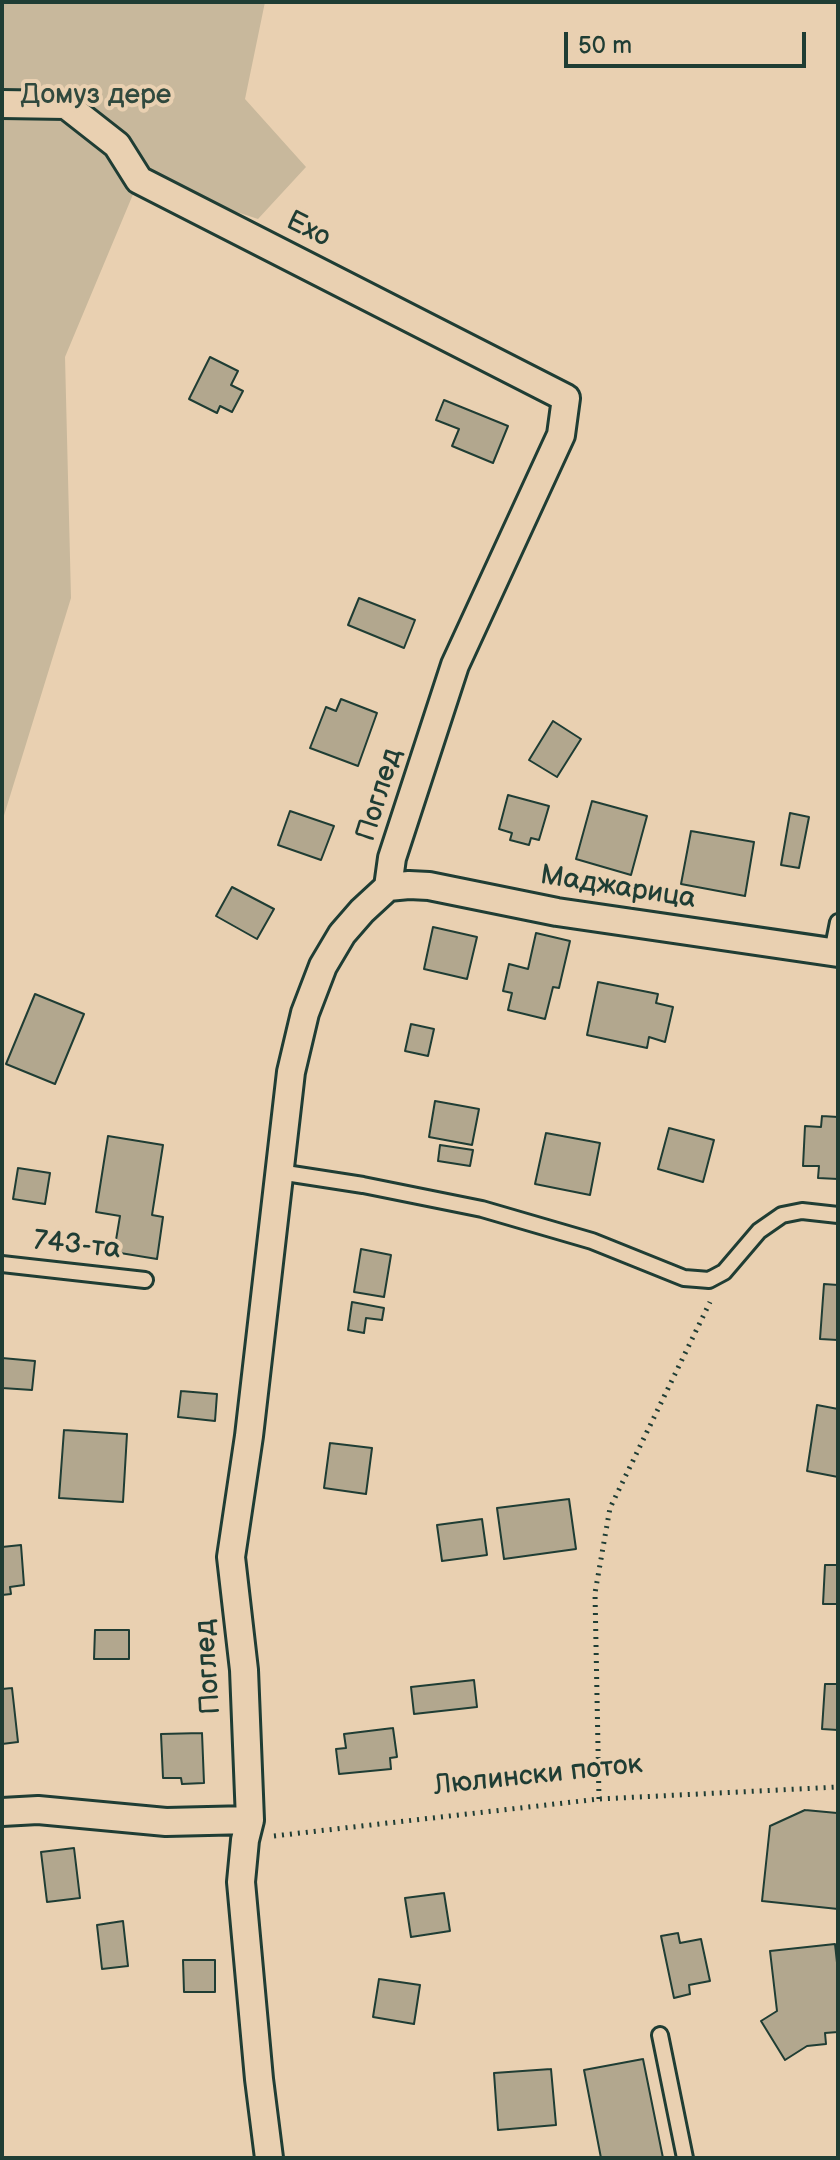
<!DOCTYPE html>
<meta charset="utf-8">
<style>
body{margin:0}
#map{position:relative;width:840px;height:2160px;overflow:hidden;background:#e9d0b1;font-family:"Balsamiq Sans",sans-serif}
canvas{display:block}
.frame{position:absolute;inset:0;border:4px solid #1f3d34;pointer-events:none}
.scale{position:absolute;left:564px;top:32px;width:242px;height:36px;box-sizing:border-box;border:4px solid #1f3d34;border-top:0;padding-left:10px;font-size:24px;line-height:28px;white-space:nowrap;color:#1f3d34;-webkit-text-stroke:6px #e9d0b1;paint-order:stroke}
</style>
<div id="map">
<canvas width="840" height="2160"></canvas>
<div class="frame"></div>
<div class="scale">50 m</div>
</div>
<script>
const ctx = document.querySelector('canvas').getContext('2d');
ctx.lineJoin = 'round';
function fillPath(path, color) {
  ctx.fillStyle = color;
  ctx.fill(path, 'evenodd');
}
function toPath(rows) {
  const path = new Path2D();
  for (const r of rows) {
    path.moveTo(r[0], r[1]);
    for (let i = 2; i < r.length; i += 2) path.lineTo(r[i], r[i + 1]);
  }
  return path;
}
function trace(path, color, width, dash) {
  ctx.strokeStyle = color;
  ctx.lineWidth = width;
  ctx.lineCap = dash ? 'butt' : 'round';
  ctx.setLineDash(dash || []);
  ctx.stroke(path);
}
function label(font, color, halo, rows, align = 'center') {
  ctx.font = font + ' "Balsamiq Sans",sans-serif';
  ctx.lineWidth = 8;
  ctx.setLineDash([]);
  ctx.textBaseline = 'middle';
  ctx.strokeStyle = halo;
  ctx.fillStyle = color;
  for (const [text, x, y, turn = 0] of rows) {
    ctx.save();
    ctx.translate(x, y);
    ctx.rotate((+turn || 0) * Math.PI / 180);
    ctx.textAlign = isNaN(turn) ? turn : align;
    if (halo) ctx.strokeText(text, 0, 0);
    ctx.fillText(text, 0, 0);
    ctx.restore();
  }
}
fillPath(toPath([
 [2,2,265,2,245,99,306,167,258,219,139,180,65,357,71,598,2,822]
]), '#c8b89c');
const building = toPath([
 [210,357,238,371,231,385,243,391,232,412,220,406,217,413,189,399,210,357],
 [444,400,508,426,493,463,452,446,459,429,436,420,444,400],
 [359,598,415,620,404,648,348,625,359,598],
 [341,699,377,713,358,766,310,748,326,707,336,711,341,699],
 [553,721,581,739,557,777,529,760,553,721],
 [508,795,549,806,539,840,531,838,529,845,510,840,512,833,499,829,508,795],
 [592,801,647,816,631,875,576,859,592,801],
 [290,811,334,826,321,860,278,845,290,811],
 [790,813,809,817,799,868,781,865,790,813],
 [691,831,754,842,745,896,681,884,691,831],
 [232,887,274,909,257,939,216,916,232,887],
 [433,927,477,937,467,979,424,969,433,927],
 [536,933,570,941,559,988,553,987,545,1019,508,1010,512,993,503,991,509,964,528,969,536,933],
 [598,982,658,994,656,1003,673,1007,665,1042,649,1037,647,1048,587,1035,598,982],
 [35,994,84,1014,55,1084,6,1064,35,994],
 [411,1024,434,1029,428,1056,405,1051,411,1024],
 [435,1101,479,1109,472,1145,429,1137,435,1101],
 [822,1116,838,1117,838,1179,818,1178,819,1166,803,1166,805,1126,821,1127,822,1116],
 [669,1128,714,1140,703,1182,658,1169,669,1128],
 [546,1133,600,1143,590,1195,535,1184,546,1133],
 [108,1136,163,1145,152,1215,163,1217,157,1259,114,1252,120,1216,96,1212,108,1136],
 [440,1145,473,1150,470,1166,438,1161,440,1145],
 [18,1168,50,1173,45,1204,13,1199,18,1168],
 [361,1249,391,1255,384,1297,354,1292,361,1249],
 [824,1284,838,1285,838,1340,820,1339,824,1284],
 [352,1302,384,1308,382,1320,366,1318,364,1333,348,1330,352,1302],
 [2,1358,35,1361,32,1390,2,1388,2,1358],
 [181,1391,217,1394,215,1421,178,1417,181,1391],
 [817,1405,838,1409,838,1477,807,1471,817,1405],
 [64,1430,127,1434,123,1502,59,1498,64,1430],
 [330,1443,372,1448,366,1494,324,1488,330,1443],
 [569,1499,576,1549,504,1559,497,1508,569,1499],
 [482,1519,487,1555,442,1561,437,1525,482,1519],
 [21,1545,24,1585,10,1587,11,1594,2,1595,2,1547,21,1545],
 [825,1565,838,1565,838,1604,823,1604,825,1565],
 [95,1630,129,1630,129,1659,94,1659,95,1630],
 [474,1680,477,1707,414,1714,411,1687,474,1680],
 [825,1684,838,1684,838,1742,838,1730,822,1729,825,1684],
 [12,1688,18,1742,2,1744,2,1689,12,1688],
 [393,1728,397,1757,390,1758,391,1769,339,1774,336,1749,346,1748,344,1734,393,1728],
 [202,1733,204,1783,182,1784,181,1778,163,1778,161,1734,202,1733],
 [805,1810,837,1813,838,1815,838,1909,762,1901,770,1826,805,1810],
 [74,1848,80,1898,47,1902,41,1852,74,1848],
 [444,1893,450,1931,411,1937,405,1898,444,1893],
 [123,1921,128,1966,102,1969,97,1925,123,1921],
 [678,1933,680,1943,701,1939,710,1981,689,1985,690,1994,674,1998,661,1936,678,1933],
 [835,1944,838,1972,838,2032,825,2033,826,2044,807,2046,785,2060,761,2021,777,2011,770,1951,835,1944],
 [183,1960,215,1960,215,1992,184,1992,183,1960],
 [379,1979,420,1985,414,2024,373,2017,379,1979],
 [643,2059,663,2158,601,2158,584,2070,643,2059],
 [551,2069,556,2125,498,2130,494,2073,551,2069]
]);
fillPath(building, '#b2a78e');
trace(building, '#1f3d34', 2);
const service = toPath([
 [832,952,838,922],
 [279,1172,363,1185,482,1209,592,1241,684,1278,697,1279,709,1280,724,1272,759,1231,782,1215,802,1211,838,1215],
 [2,1264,145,1280],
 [660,2035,685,2158]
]);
const minor = toPath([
 [2,104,66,105,117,145,139,180,566,398,561,435,455,665,392,858,388,887,362,911,342,934,323,966,305,1013,291,1072,249,1436,231,1557,244,1670,250,1820,245,1840,241,1882,259,2079,269,2158],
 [388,887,409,885,429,886,557,912,838,953],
 [2,1812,38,1810,166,1822,250,1820]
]);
trace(service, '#1f3d34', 20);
trace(minor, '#1f3d34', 32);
trace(toPath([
 [599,1799,595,1593,610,1508,710,1302],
 [274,1836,599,1799,838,1787]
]), '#1f3d34', 5, [2, 6]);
trace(service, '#e9d0b1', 14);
trace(minor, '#e9d0b1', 26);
label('28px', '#30493e', '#e9d0b1', [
 ["Домуз дере",96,96]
]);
label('28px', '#1f3d34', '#e9d0b1', [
 ["Ехо",308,230,27],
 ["Поглед",380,795,-73],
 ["Маджарица",618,888,9],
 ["743-та",77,1246,6],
 ["Поглед",209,1667,-94],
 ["Люлински поток",538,1776,-6]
]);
</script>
